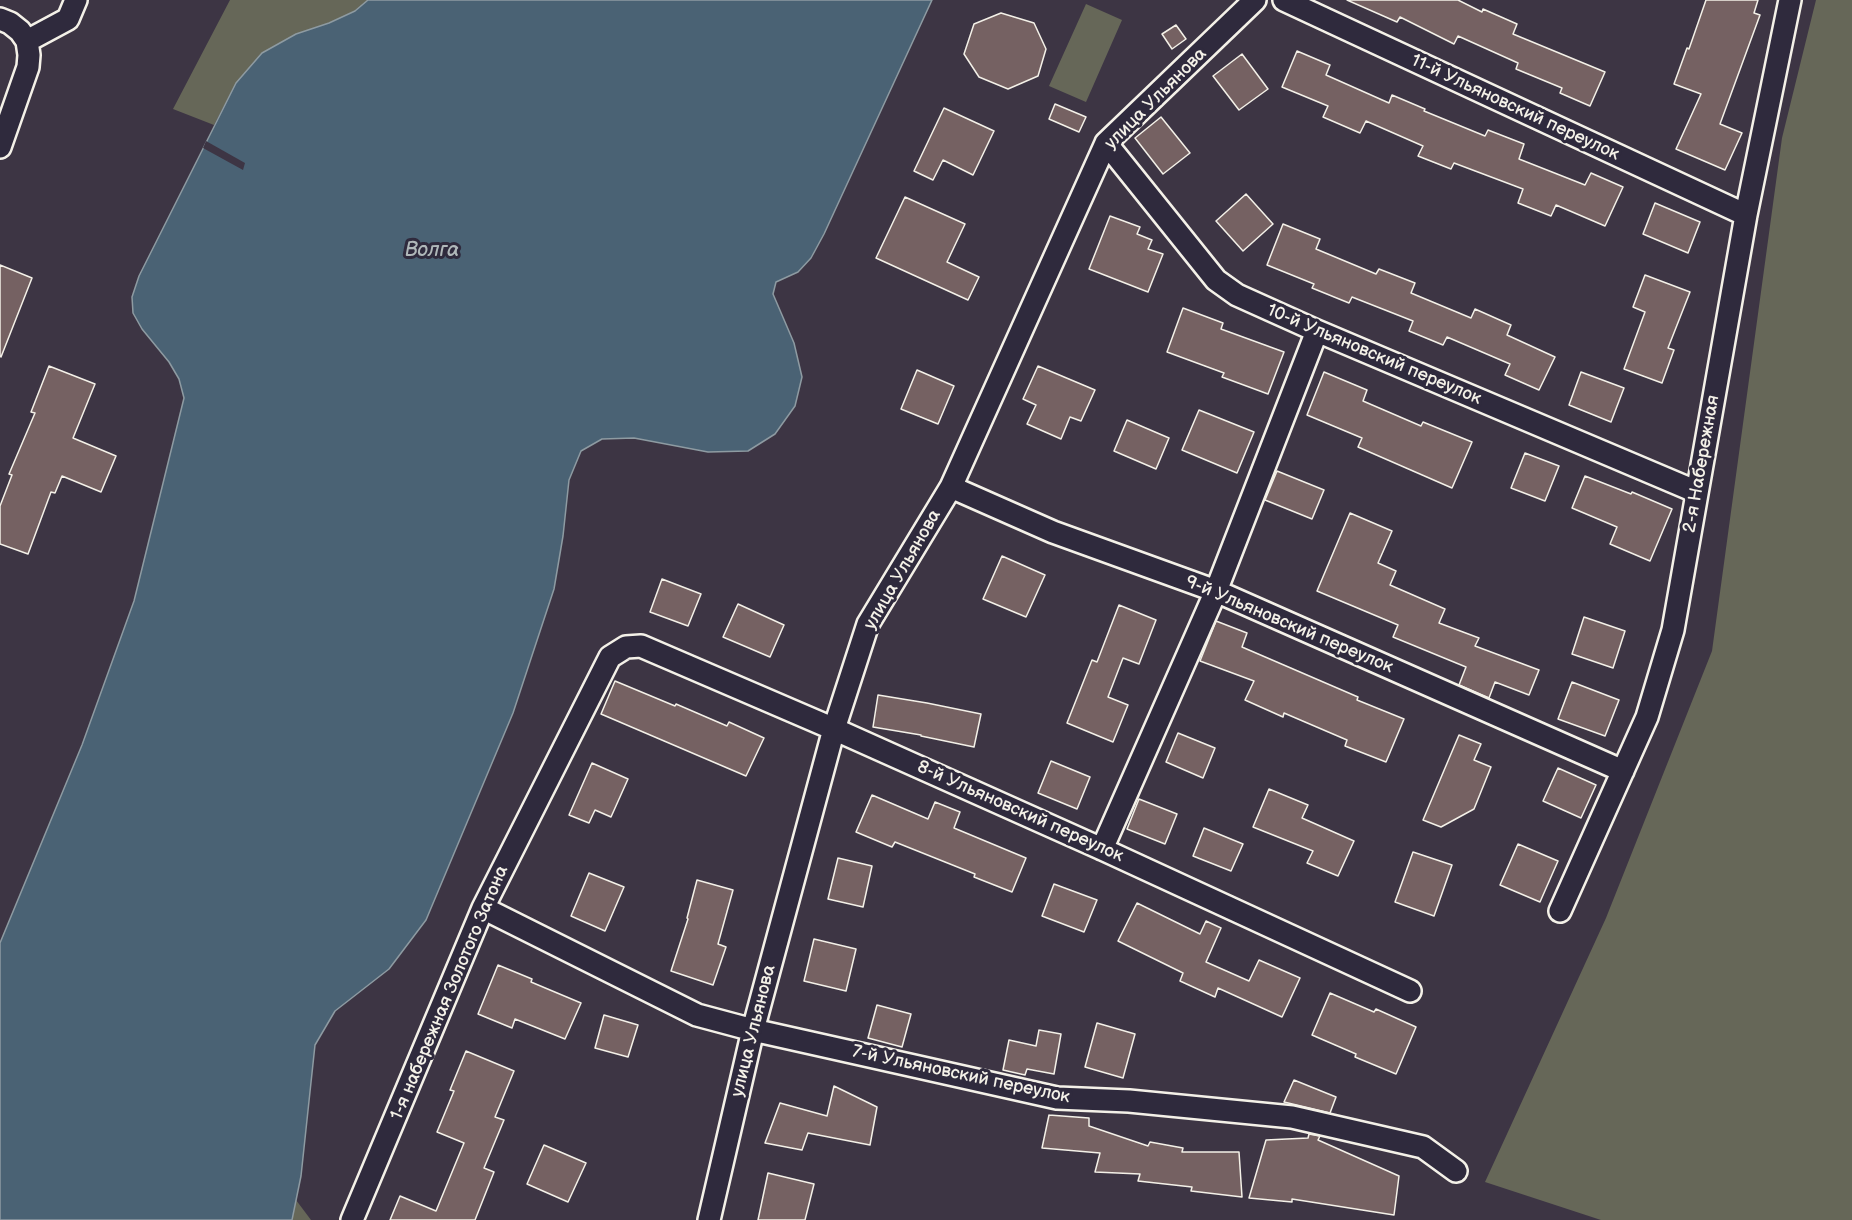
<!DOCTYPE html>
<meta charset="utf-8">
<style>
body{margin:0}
canvas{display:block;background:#3d3544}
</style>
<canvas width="1852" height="1220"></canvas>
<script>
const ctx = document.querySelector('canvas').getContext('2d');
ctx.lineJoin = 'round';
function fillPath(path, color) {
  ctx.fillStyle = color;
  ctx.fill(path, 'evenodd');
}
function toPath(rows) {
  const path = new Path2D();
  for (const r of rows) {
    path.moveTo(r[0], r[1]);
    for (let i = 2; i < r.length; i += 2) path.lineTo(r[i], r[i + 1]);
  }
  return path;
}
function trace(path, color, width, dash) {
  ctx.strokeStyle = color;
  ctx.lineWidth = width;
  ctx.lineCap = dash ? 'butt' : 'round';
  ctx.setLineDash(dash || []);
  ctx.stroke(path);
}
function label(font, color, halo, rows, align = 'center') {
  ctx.font = font + ' "Balsamiq Sans",sans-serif';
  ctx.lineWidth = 6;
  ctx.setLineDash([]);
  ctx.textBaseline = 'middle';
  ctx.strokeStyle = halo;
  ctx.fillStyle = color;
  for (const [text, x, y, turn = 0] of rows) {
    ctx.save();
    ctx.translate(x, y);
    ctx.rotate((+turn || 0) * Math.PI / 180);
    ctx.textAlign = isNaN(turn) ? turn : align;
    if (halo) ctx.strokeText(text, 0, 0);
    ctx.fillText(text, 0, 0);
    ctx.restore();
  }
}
fillPath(toPath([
 [230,0,368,0,355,11,329,23,236,83,214,125,173,109],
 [1816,0,1852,0,1852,1220,1601,1220,1485,1182,1606,918,1712,651,1782,138],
 [1086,4,1122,20,1086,102,1049,86],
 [296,1200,311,1220,292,1220]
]), '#666758');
const water = toPath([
 [368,0,932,0,824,234,811,258,798,272,776,282,773,294,794,343,802,377,795,406,775,434,748,451,708,452,634,438,602,439,581,451,569,480,563,536,554,589,513,713,426,920,389,969,335,1011,315,1045,301,1176,292,1220,0,1220,0,943,82,745,134,601,184,398,179,379,169,362,142,329,133,313,132,297,139,276,236,83,262,53,296,34,329,23,355,11,368,0]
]);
fillPath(water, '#4a6274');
trace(water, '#8e9ba2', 1.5);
fillPath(toPath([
 [206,141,245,163,243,170,203,148]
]), '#3d3544');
const building = toPath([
 [1347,0,1458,0,1482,12,1483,9,1517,24,1513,34,1605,72,1590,106,1560,93,1562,88,1516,69,1518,63,1458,36,1454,44,1400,17,1397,22,1347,0],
 [1706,0,1758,0,1754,13,1760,15,1720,124,1742,133,1725,170,1676,149,1701,94,1674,84,1687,48,1689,49,1706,0],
 [1001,13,1034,23,1046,49,1038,76,1008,89,979,77,964,54,974,24,1001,13],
 [1176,25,1186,39,1172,49,1162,34,1176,25],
 [1297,51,1330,65,1326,75,1389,103,1392,95,1425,109,1424,111,1485,136,1488,130,1524,144,1519,159,1585,185,1591,173,1623,187,1605,226,1556,205,1551,216,1518,203,1523,189,1454,163,1451,169,1418,156,1423,146,1366,121,1360,133,1323,117,1328,106,1282,87,1297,51],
 [1242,54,1268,89,1239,110,1213,76,1242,54],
 [1055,104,1086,117,1079,132,1049,119,1055,104],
 [944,108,994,131,973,175,943,160,933,180,914,171,944,108],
 [1161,117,1190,153,1163,174,1135,138,1161,117],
 [1246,194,1273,224,1243,251,1216,221,1246,194],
 [905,197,965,224,947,262,979,277,968,300,876,258,905,197],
 [1655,203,1700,222,1688,253,1643,234,1655,203],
 [1110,216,1140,227,1137,234,1152,240,1148,249,1163,254,1148,292,1089,269,1110,216],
 [1283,224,1320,239,1316,249,1376,274,1379,269,1415,283,1411,293,1471,318,1475,309,1511,325,1507,335,1555,357,1539,390,1505,375,1510,364,1447,337,1443,345,1409,331,1413,321,1352,297,1349,303,1312,288,1314,284,1267,265,1283,224],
 [0,265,32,278,1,357,0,356,0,265],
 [1645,275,1690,292,1668,348,1674,350,1662,383,1624,369,1645,312,1633,307,1645,275],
 [1183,308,1223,323,1221,329,1284,352,1268,394,1222,377,1224,373,1167,352,1183,308],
 [49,366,95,384,73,438,116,456,101,492,62,476,55,493,51,492,28,554,0,544,0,506,12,475,9,474,35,413,31,412,49,366],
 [1038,366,1095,390,1081,421,1070,417,1061,439,1027,424,1036,405,1023,399,1038,366],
 [917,370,954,386,938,424,901,409,917,370],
 [1324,372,1367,390,1363,401,1421,426,1423,422,1472,442,1452,488,1358,447,1362,438,1307,415,1324,372],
 [1581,372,1624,388,1611,422,1569,405,1581,372],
 [1199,410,1254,432,1237,473,1182,450,1199,410],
 [1127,420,1169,438,1156,469,1114,451,1127,420],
 [1525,453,1559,466,1545,501,1511,488,1525,453],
 [1277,471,1324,490,1312,519,1265,500,1277,471],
 [1585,476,1631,494,1632,492,1672,509,1650,561,1610,544,1617,527,1572,508,1585,476],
 [1350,513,1392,531,1378,563,1396,571,1390,585,1445,609,1439,623,1479,638,1475,646,1539,670,1529,695,1495,682,1489,698,1459,685,1466,667,1393,637,1398,625,1317,591,1350,513],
 [1002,556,1045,575,1026,617,983,599,1002,556],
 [662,579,701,594,688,626,650,612,662,579],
 [738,604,784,625,770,657,723,637,738,604],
 [1119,605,1156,620,1139,664,1123,658,1108,697,1128,705,1113,742,1067,723,1092,660,1097,662,1119,605],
 [1584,617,1625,631,1613,668,1572,654,1584,617],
 [1216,621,1247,633,1242,647,1358,697,1357,700,1404,719,1386,762,1345,746,1347,740,1284,713,1283,717,1245,700,1254,681,1200,661,1216,621],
 [615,681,675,706,676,704,727,726,729,722,764,738,746,776,601,714,615,681],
 [1572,682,1619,700,1605,736,1558,719,1572,682],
 [878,695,927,703,981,714,974,747,921,736,921,735,873,727,878,695],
 [1178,733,1215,748,1203,778,1166,762,1178,733],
 [1459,735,1481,744,1474,760,1491,767,1474,809,1441,827,1423,820,1459,735],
 [1051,761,1090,777,1077,809,1038,793,1051,761],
 [592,763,628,779,611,817,595,810,589,823,569,815,592,763],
 [1558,768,1596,785,1581,818,1543,801,1558,768],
 [1269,789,1308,805,1302,818,1354,841,1338,876,1307,863,1313,851,1253,827,1269,789],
 [872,795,928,819,935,802,960,812,954,828,1026,858,1012,892,974,877,975,874,895,842,892,847,856,832,872,795],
 [1139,799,1177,814,1165,844,1127,829,1139,799],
 [1204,828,1243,844,1231,871,1193,856,1204,828],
 [1518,844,1558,861,1540,902,1500,885,1518,844],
 [1413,852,1452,865,1434,916,1395,902,1413,852],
 [838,858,872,866,863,907,828,899,838,858],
 [589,873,624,887,605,931,571,916,589,873],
 [697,880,733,890,718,944,726,947,713,985,671,971,688,919,687,918,697,880],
 [1054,884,1097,900,1084,932,1042,916,1054,884],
 [1137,903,1200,934,1206,921,1221,928,1206,962,1249,981,1259,960,1300,978,1282,1017,1218,988,1215,997,1180,981,1183,973,1118,941,1137,903],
 [814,939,856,949,846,991,804,981,814,939],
 [498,965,532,979,531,982,581,1003,565,1039,515,1019,512,1028,478,1014,498,965],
 [1330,993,1374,1012,1376,1009,1416,1027,1396,1074,1355,1057,1356,1054,1312,1035,1330,993],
 [877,1005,911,1014,902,1047,868,1038,877,1005],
 [604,1015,638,1025,628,1057,595,1048,604,1015],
 [1097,1023,1135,1034,1123,1078,1085,1067,1097,1023],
 [1039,1030,1061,1034,1054,1074,1027,1069,1025,1075,1003,1070,1009,1040,1036,1046,1039,1030],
 [466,1051,514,1071,495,1117,504,1120,484,1168,494,1172,475,1220,390,1220,400,1196,436,1211,464,1143,437,1132,454,1091,450,1090,466,1051],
 [1294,1080,1336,1097,1330,1113,1284,1102,1294,1080],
 [834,1086,877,1107,870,1145,808,1133,802,1150,765,1143,780,1103,827,1116,834,1086],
 [1049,1115,1089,1118,1089,1126,1148,1146,1150,1142,1183,1148,1182,1152,1239,1152,1242,1197,1191,1191,1192,1187,1138,1181,1140,1174,1095,1172,1100,1153,1042,1148,1049,1115],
 [1309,1134,1320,1136,1318,1140,1399,1176,1394,1215,1292,1199,1292,1202,1249,1198,1266,1140,1308,1138,1309,1134],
 [544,1145,586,1163,568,1202,527,1184,544,1145],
 [768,1173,814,1184,805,1220,758,1220,768,1173]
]);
fillPath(building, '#756162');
trace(building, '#f4f1e8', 1.5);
const street = toPath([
 [1284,0,1746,215],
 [0,19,10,23,20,31,27,41],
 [1106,143,1216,280,1237,295,1317,331,1697,492],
 [0,147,28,67,29,55,27,41,68,19,76,0],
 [951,487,1053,532,1216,591,1623,771],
 [1102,849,1216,591,1317,331],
 [483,908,697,1015,753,1030,1057,1098,1129,1101,1292,1117,1423,1147,1456,1171],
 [1560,911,1647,717,1673,630,1746,215,1790,0],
 [352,1220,483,908,610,657,626,647,641,646,834,729,1102,849,1410,991],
 [709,1220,753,1030,834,729,868,624,951,487,1106,143,1255,0]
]);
trace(street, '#f4f1e8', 26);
trace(street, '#2f2a3d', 21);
label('18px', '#f4f1e8', '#2f2a3d', [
 ["улица Ульянова",1156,99,-45],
 ["11-й Ульяновский переулок",1515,108,25],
 ["10-й Ульяновский переулок",1374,355,23],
 ["2-я Набережная",1702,464,-80],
 ["улица Ульянова",903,570,-60],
 ["9-й Ульяновский переулок",1289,625,23],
 ["8-й Ульяновский переулок",1020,812,24],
 ["1-я набережная Золотого Затона",450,993,-67],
 ["улица Ульянова",754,1031,-76],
 ["7-й Ульяновский переулок",961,1075,12]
]);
label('italic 20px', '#b0b8ba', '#2f2a3d', [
 ["Волга",432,251]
]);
</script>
